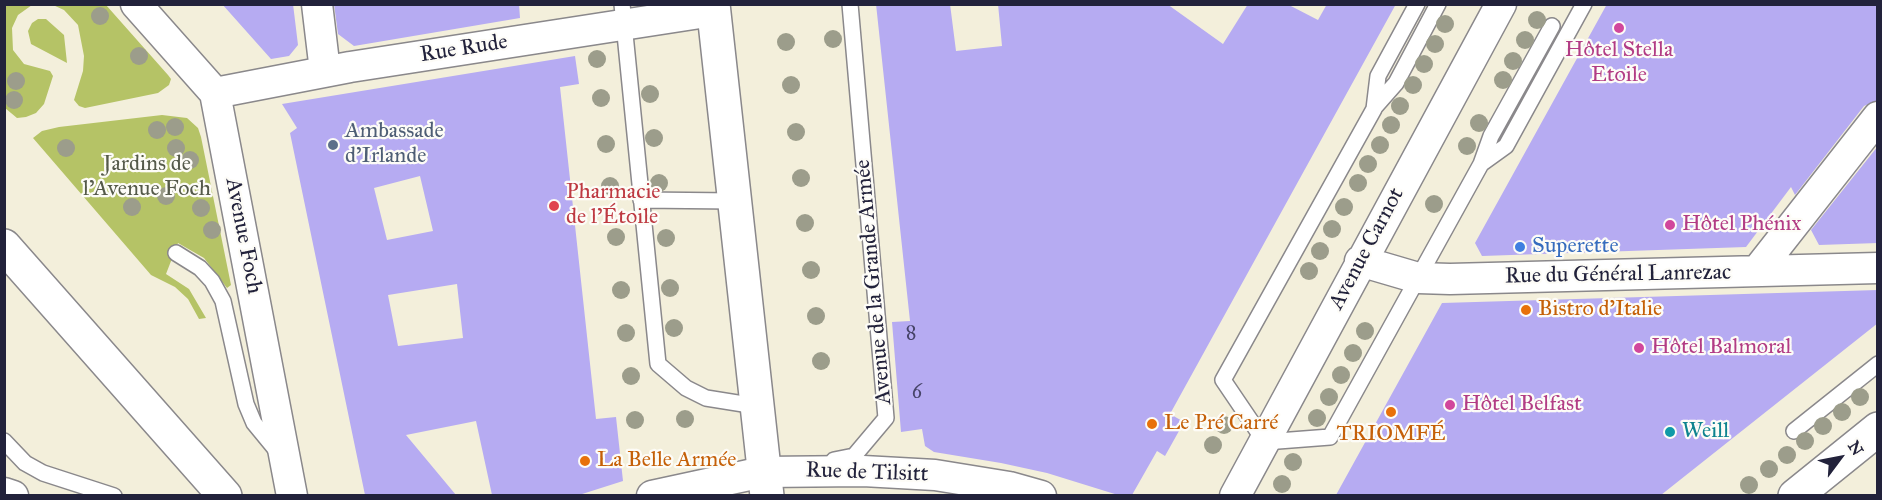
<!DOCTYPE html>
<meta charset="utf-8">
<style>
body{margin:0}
#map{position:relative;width:1882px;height:500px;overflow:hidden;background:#f3efdb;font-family:"IM FELL Great Primer",serif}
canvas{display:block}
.frame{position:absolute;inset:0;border:6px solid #22223b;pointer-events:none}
.north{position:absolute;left:1810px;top:428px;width:60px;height:60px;-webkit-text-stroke:4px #fdfcf7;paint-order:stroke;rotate:58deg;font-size:16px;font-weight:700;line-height:24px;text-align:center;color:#22223b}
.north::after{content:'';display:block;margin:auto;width:21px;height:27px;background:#22223b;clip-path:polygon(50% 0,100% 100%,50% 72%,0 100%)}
</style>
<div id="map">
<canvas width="1882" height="500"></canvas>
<div class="frame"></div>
<div class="north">N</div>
</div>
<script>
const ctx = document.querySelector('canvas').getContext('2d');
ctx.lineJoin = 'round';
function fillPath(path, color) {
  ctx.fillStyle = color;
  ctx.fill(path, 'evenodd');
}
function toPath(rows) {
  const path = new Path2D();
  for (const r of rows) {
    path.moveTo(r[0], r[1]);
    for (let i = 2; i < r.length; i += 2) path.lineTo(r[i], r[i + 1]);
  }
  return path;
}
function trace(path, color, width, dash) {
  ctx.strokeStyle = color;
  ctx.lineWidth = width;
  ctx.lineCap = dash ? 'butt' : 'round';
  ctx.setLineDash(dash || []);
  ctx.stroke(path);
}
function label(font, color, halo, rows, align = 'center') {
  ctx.font = font + ' "IM FELL Great Primer",serif';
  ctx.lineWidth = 4.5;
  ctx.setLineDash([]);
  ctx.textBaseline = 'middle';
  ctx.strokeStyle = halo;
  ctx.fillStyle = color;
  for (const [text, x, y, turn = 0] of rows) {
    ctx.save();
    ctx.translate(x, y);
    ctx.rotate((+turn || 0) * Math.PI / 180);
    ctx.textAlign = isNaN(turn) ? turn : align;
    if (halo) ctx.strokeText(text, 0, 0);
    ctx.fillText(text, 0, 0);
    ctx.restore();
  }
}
fillPath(toPath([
 [4,5,32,5,18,15,12,28,13,50,24,64,50,71,53,76,44,104,36,113,26,117,17,118,5,108],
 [53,5,106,5,168,75,171,79,169,85,158,93,85,108,79,106,74,100,83,71,84,56,78,25,64,10],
 [38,19,46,19,64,35,67,63,31,44,28,31,32,23],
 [162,115,187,118,198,128,201,137,231,285,227,288,204,258,178,243,166,274,189,289,206,318,199,319,188,299,175,287,151,275,33,138,42,131,59,127]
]), '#b5c366');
fillPath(toPath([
 [222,4,293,4,298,45,289,56,271,59],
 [334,4,519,4,520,18,354,46,338,34],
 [876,4,950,4,956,51,1002,46,998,4,1167,4,1223,44,1248,4,1287,4,1318,20,1327,4,1396,4,1170,414,1184,422,1165,456,1157,451,1132,495,1118,495,1047,473,1001,463,934,452,925,446,922,429,901,432,892,322,910,321],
 [1607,4,1878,4,1878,100,1864,106,1795,195,1791,187,1746,247,1482,256,1475,243],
 [575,56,579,84,560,87,596,419,616,417,623,481,579,495,492,495,476,421,406,435,456,495,365,495,290,133,297,128,282,104],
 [420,176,433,231,387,240,374,188],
 [457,284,463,338,398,346,388,295],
 [1878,146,1878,243,1819,245,1811,230],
 [1878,290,1878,323,1661,495,1336,495,1442,303]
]), '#b6abf2');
const service = toPath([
 [622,4,658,364,686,388,706,398,756,406],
 [1417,4,1378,76,1374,109,1223,380,1265,442,1330,437,1481,164,1506,146,1584,4],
 [1374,108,1396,83,1438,4],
 [1481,164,1491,136,1552,26],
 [641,200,734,201],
 [176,253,200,268,212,281,223,301,246,404,254,423,277,451],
 [1794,431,1878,364],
 [4,441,25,463,43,473,114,496],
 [834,460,854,456,886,418,850,4]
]);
const minor = toPath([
 [136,4,215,93,292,496],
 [317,4,325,71],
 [215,93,350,67,713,11],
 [1360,261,1418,278,1450,279,1878,268],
 [1757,271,1878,117],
 [4,493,13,496],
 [652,496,763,472,863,471,935,475,1009,487,1041,496],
 [1235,496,1501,4]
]);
const secondary = toPath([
 [4,246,225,496],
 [1795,496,1878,429]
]);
const primary = toPath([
 [713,4,767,496]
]);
trace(service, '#8a888b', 18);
trace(minor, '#8a888b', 33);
trace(secondary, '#8a888b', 36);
trace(primary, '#8a888b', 36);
trace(service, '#fff', 15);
trace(minor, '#fff', 30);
trace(secondary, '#fff', 33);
trace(primary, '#fff', 33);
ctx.fillStyle = '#9c9d8b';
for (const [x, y] of [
 [100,16],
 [1537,20],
 [1445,24],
 [833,39],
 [1525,40],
 [786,42],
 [1435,44],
 [139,56],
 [597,59],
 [1513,61],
 [1424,64],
 [1503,80],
 [16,81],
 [791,85],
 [1413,85],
 [650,94],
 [601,98],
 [14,100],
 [1400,106],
 [1479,123],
 [1391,125],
 [175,127],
 [157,130],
 [796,132],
 [654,138],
 [606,144],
 [1380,145],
 [1467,146],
 [66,148],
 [176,148],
 [190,160],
 [1368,164],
 [801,178],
 [659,183],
 [1358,183],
 [610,186],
 [166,196],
 [1434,204],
 [132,207],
 [1344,207],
 [201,208],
 [805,223],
 [1332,229],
 [212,230],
 [616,237],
 [666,238],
 [1320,251],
 [811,270],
 [1309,271],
 [670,288],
 [621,290],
 [816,316],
 [674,328],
 [1365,331],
 [626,333],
 [1353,353],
 [821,361],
 [1341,375],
 [631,376],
 [1329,397],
 [1860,397],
 [1842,412],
 [1317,418],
 [685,419],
 [635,420],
 [1224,425],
 [1823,426],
 [1805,441],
 [1213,445],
 [1787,455],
 [1293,462],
 [1769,469],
 [1282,484],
 [1749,485]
]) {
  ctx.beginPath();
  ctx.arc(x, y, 9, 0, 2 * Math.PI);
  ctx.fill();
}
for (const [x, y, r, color] of [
 [1619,28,6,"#d1479c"],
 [333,145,6,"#5c6f8a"],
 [554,206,6,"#e0444e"],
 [1670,225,6,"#d1479c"],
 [1520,247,6,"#3f7fe0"],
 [1526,310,6,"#e8710a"],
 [1639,348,6,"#d1479c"],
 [1450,405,6,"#d1479c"],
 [1391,412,6,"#e8710a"],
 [1152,424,6,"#e8710a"],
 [1670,432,6,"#0f9aa8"],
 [585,461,6,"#e8710a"]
]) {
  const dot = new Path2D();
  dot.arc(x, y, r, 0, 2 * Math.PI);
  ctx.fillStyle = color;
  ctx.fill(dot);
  trace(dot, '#fdfcf7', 2);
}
label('20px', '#474469', null, [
 ["8",911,334],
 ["6",917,393]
]);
label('22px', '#22223b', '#fdfcf7', [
 ["Rue Rude",464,49,-9],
 ["Avenue Foch",243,236,79],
 ["Avenue Carnot",1367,249,-62],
 ["Rue du Général Lanrezac",1618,275,-1],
 ["Avenue de la Grande Armée",874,282,-95],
 ["Rue de Tilsitt",867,473,2]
]);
label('22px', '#b23c85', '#fdfcf7', [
 ["Hôtel Stella",1619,51,"center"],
 ["Etoile",1619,76,"center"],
 ["Hôtel Phénix",1682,225],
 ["Hôtel Balmoral",1651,348],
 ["Hôtel Belfast",1462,405]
], 'left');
label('22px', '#4e5e75', '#fdfcf7', [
 ["Ambassade",345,132],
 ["d'Irlande",345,157]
], 'left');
label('22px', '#555a4a', '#fdfcf7', [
 ["Jardins de",147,165],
 ["l'Avenue Foch",147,190]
]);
label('22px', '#be3a42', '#fdfcf7', [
 ["Pharmacie",566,193],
 ["de l'Étoile",566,218]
], 'left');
label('22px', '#366cbe', '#fdfcf7', [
 ["Superette",1532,247]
], 'left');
label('22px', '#c56008', '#fdfcf7', [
 ["Bistro d'Italie",1538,310],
 ["Le Pré Carré",1164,424],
 ["TRIOMFÉ",1391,435,"center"],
 ["La Belle Armée",597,461]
], 'left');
label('22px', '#0d838f', '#fdfcf7', [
 ["Weill",1682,432]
], 'left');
</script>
